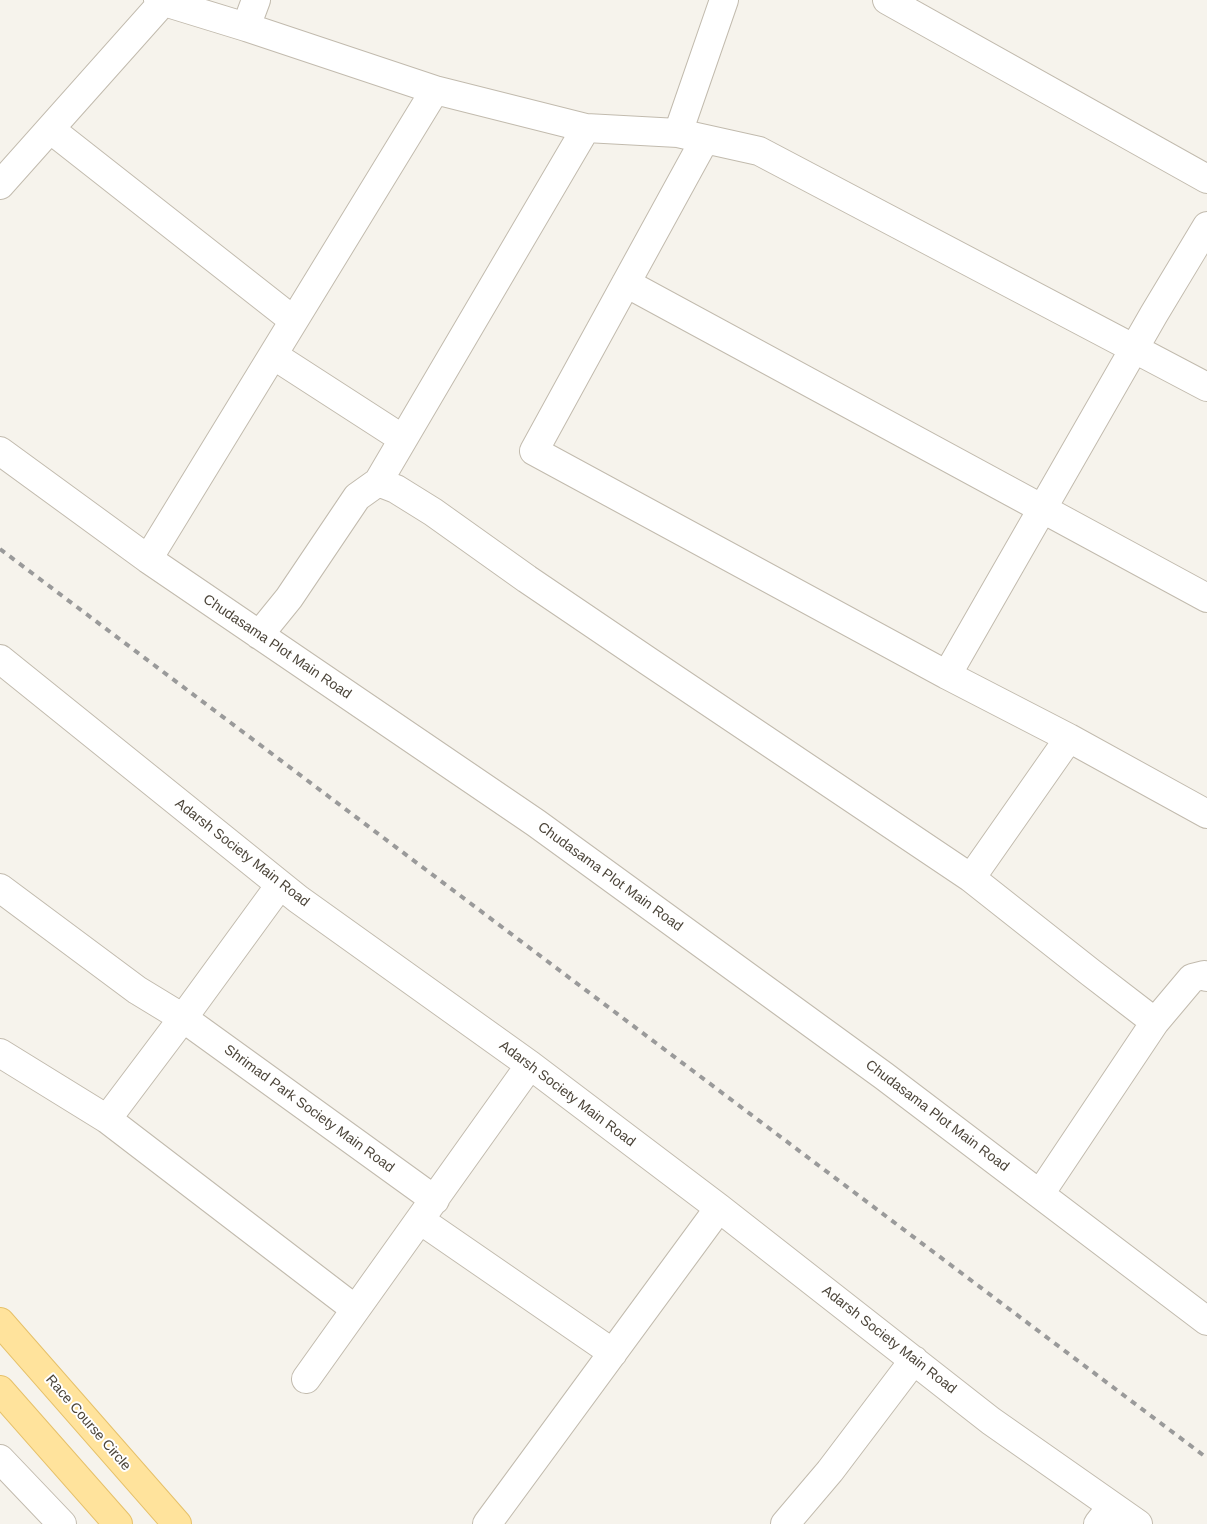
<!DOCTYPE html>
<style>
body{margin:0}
canvas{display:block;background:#f6f3ec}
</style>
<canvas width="1207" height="1524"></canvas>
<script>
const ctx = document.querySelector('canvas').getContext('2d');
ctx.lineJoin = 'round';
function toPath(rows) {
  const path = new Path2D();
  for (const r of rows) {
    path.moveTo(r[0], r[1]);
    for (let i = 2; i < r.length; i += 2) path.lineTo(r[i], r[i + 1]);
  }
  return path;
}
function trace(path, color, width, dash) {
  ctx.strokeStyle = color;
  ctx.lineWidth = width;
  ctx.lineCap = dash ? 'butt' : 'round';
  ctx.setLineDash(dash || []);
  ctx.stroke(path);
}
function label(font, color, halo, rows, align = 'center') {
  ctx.font = font + ' Helvetica,sans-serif';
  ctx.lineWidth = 4;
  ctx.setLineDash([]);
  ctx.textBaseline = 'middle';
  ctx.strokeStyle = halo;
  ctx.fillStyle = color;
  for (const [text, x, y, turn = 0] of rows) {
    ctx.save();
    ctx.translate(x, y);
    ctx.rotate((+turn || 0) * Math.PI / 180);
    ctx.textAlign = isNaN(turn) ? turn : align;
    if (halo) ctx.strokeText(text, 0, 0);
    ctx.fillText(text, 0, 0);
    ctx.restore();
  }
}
const minor = toPath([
 [158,0,246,27,435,90],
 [887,0,1207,179],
 [246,27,256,0],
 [586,128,678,133,724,0],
 [50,129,293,320],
 [678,133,759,151,1207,387],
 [705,139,534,451,947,675],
 [0,185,163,2],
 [1207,226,1154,314,947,675,1069,738,1207,814],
 [626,283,1207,598],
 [273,355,403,439],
 [0,451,148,559,536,823,884,1076,1207,1321],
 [148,559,435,90,586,128,378,482],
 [259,635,289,598,357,497,378,482,396,489,433,512,527,579,648,661,971,878,1090,972,1155,1022],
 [0,659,298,899,530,1065,719,1208,991,1421,1138,1524],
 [971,878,1069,738],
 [0,888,137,990,183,1018,435,1200],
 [0,1053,107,1119,183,1018,280,885],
 [107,1119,355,1309],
 [1040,1194,1155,1022,1192,978,1204,975,1207,977],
 [420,1220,613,1353],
 [306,1379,530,1065],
 [0,1459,62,1524],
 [487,1524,719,1208],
 [785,1524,830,1471,914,1360],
 [1098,1524,1112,1506]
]);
const major = toPath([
 [0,1322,177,1524],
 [0,1390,118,1524]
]);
trace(minor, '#c2bbae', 30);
trace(major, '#e6c16a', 30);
trace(minor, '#fff', 28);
trace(major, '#ffe39c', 28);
trace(toPath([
 [0,549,1207,1458]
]), '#9a9a9a', 4, [6, 6]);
label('14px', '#4b4439', '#fff', [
 ["Chudasama Plot Main Road",277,647,34],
 ["Adarsh Society Main Road",242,853,38],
 ["Chudasama Plot Main Road",610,877,36],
 ["Adarsh Society Main Road",567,1094,37],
 ["Shrimad Park Society Main Road",309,1109,36],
 ["Chudasama Plot Main Road",937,1116,37],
 ["Adarsh Society Main Road",889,1340,38],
 ["Race Course Circle",88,1423,49]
]);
</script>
